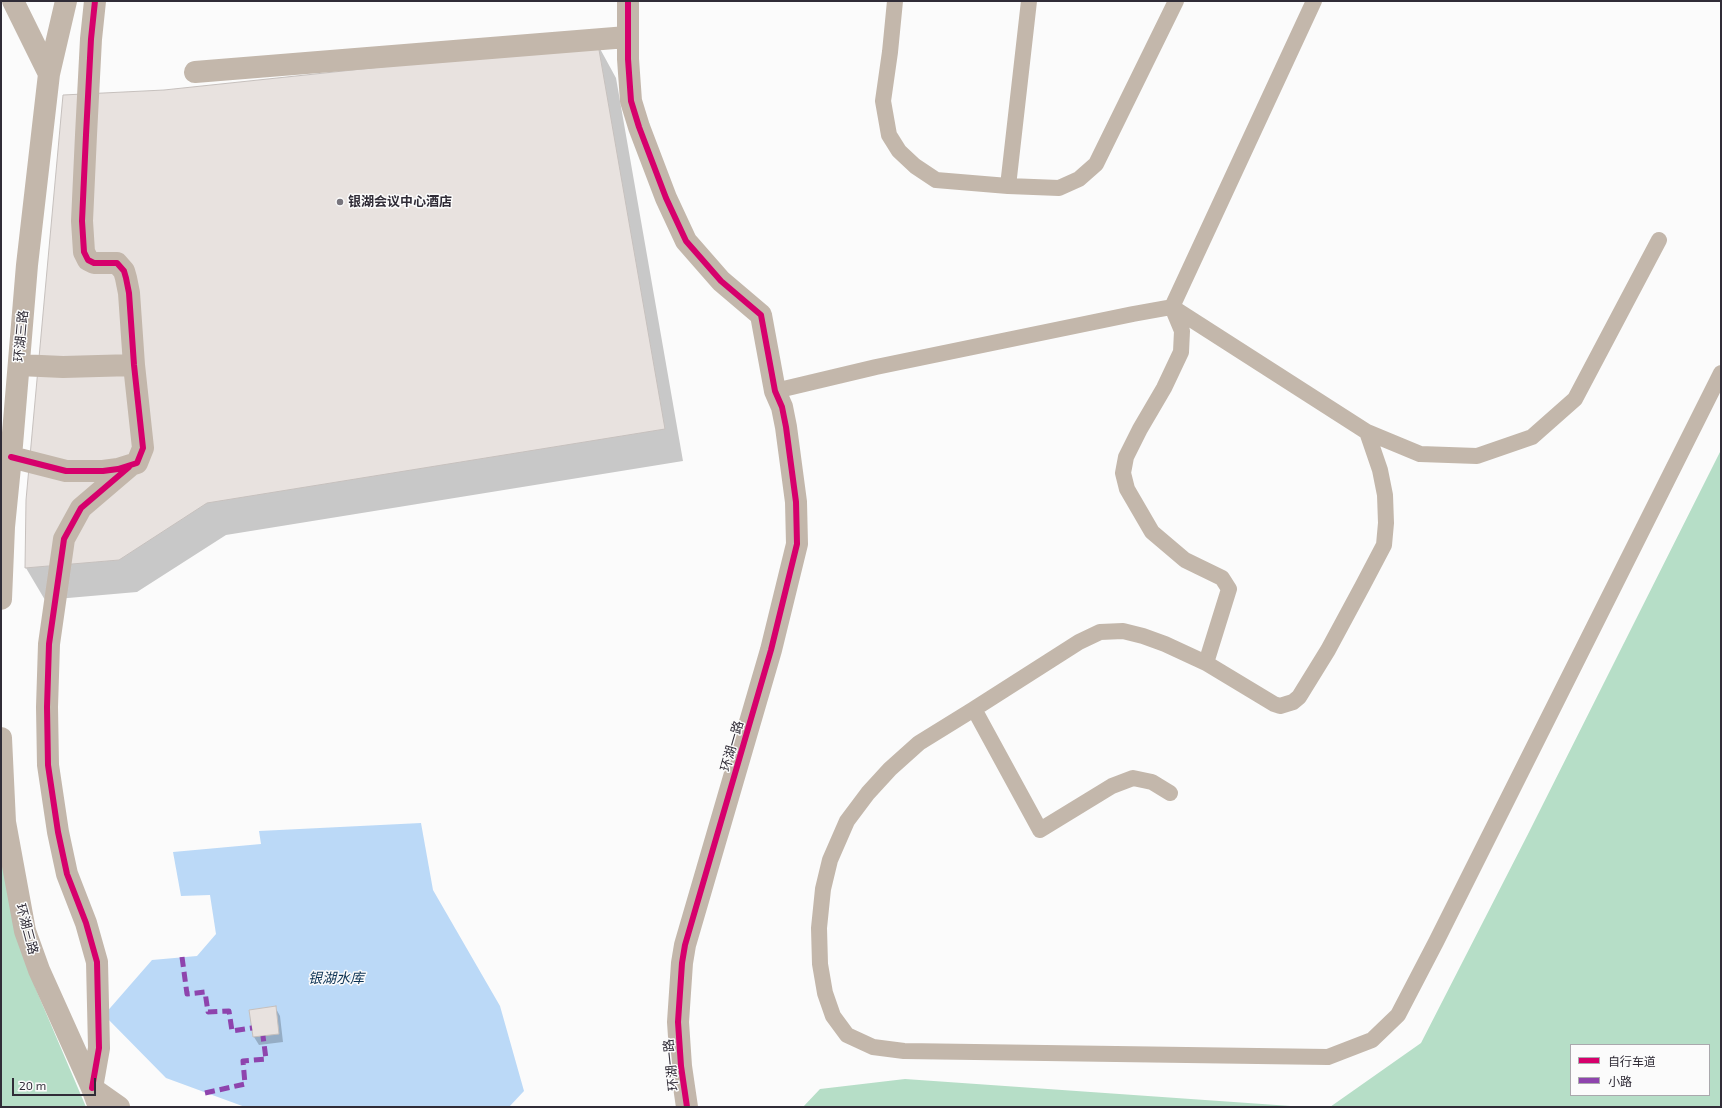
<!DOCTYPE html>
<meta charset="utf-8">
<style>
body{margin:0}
#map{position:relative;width:1722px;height:1108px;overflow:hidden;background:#fbfbfb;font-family:"Exo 2","Noto Sans SC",sans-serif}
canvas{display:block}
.frame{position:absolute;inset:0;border:2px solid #302c37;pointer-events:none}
.legend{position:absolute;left:1570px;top:1044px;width:140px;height:52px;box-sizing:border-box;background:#fbfbfb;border:1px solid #aaa8ad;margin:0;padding:5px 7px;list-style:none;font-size:12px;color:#302c37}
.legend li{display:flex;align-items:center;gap:8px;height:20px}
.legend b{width:20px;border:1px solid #aaa8ad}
.scale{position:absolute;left:12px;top:1078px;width:84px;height:18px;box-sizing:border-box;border:2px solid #302c37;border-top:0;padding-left:5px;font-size:12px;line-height:14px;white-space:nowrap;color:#302c37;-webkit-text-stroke:3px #fbfbfb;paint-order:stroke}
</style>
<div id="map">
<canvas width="1722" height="1108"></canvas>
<div class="frame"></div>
<ul class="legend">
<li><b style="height:5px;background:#d6006c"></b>自行车道</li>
<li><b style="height:5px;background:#8e44ad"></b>小路</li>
</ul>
<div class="scale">20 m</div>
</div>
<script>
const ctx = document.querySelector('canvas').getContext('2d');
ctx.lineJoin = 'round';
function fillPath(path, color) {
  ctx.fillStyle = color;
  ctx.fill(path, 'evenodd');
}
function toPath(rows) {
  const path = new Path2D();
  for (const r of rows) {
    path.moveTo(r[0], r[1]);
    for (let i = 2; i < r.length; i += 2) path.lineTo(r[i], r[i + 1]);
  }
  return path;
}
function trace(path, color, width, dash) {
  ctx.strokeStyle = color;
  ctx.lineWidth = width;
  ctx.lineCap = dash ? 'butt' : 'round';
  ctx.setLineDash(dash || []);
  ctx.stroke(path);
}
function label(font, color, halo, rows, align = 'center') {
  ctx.font = font + ' "Exo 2","Noto Sans SC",sans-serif';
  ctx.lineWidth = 3;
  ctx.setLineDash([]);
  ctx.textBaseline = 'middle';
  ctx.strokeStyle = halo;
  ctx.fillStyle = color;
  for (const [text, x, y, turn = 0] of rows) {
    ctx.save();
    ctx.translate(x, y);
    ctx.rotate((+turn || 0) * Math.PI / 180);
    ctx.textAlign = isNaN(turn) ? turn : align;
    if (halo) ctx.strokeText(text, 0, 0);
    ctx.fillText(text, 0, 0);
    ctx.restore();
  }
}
fillPath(toPath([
 [1721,450,1721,1107,1330,1107,1421,1043,1527,836],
 [1571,1045,1709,1045,1709,1095,1571,1095],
 [1,849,35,987,86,1107,1,1107],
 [905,1079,1305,1107,803,1107,820,1089]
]), '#b6dec7');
fillPath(toPath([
 [421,823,433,890,500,1006,524,1091,509,1107,245,1107,166,1078,104,1015,152,960,197,956,216,934,210,895,181,896,173,852,261,844,259,831]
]), '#bbd9f7');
fillPath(toPath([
 [598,45,616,78,683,461,226,535,137,592,45,600,26,568,27,500,164,91],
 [275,1007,280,1016,283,1042,259,1045,254,1037,250,1011]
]), '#0003');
const building = toPath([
 [598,44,665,429,207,503,119,560,25,568,26,500,63,95,164,90,598,44],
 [276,1006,279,1034,253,1037,249,1010,276,1006]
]);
fillPath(building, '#e8e2df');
trace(building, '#c6c0bd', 1);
trace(toPath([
 [895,1,890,52,883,101,889,135,899,151,915,166,936,180,1008,186,1059,188,1079,179,1096,164,1176,1],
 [1008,186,1029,1],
 [1172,307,1182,331,1181,352,1164,388,1140,429,1126,457,1123,473,1127,489,1152,532,1185,560,1222,578,1229,589,1206,663],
 [775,391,876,367,1133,314,1172,307,1314,1],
 [1367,432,1420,454,1477,456,1532,437,1575,399,1659,240],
 [974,709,919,743,890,769,868,793,847,821,830,860,823,889,819,928,820,964,825,993,833,1016,847,1035,873,1047,904,1051,1328,1057,1372,1040,1398,1015,1436,942,1721,373],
 [1170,793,1152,782,1133,778,1112,786,1040,830,974,709,1079,642,1100,632,1123,631,1143,636,1165,644,1206,663,1274,704,1280,706,1293,702,1299,697,1328,650,1363,585,1384,545,1386,523,1385,495,1380,470,1367,432,1172,307]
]), '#c3b7ab', 16);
trace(toPath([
 [13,1,49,74],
 [628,1,628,59,631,101,639,127,666,198,686,241,721,281,761,315,775,391,782,407,786,427,796,502,797,544,771,650,685,945,682,963,678,1022,681,1066,687,1107],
 [195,72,627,37],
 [19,365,63,367,134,365],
 [11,457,66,471,103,471,118,469,137,463,143,448,134,365,129,293,126,278,124,271,117,263,94,263,88,260,84,252,82,221,86,135,91,39,95,1],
 [1,599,4,527,11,457,27,265,49,74,66,1],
 [1,738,5,822,25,931,39,970,92,1088,99,1107],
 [92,1088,99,1048,97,962,86,923,67,874,58,832,48,765,47,707,49,644,64,539,81,508,129,467],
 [92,1088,119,1107]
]), '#c3b7ab', 22);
trace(toPath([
 [182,957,187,994,205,992,208,1012,229,1011,232,1031,252,1028],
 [205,1093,245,1084,243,1061,266,1059,263,1036]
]), '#8e44ad', 5, [10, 5]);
trace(toPath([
 [628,1,628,59,631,101,639,127,666,198,686,241,721,281,761,315,775,391,782,407,786,427,796,502,797,544,771,650,685,945,682,963,678,1022,681,1066,687,1107],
 [11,457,66,471,103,471,118,469,137,463,143,448,134,365,129,293,126,278,124,271,117,263,94,263,88,260,84,252,82,221,86,135,91,39,95,1],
 [92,1088,99,1048,97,962,86,923,67,874,58,832,48,765,47,707,49,644,64,539,81,508,129,467]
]), '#d6006c', 6);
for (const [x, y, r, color] of [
 [340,202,4,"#77747c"]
]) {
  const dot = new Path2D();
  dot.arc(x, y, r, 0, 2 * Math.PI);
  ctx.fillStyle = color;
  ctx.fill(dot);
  trace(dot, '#fbfbfb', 1.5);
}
label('bold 13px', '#302c37', '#fbfbfb', [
 ["银湖会议中心酒店",348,202]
], 'left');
label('13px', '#302c37', '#fbfbfb', [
 ["环湖三路",21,336,-85],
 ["环湖一路",732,746,-74],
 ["环湖三路",27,929,75],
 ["环湖一路",671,1065,-96]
]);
label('italic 14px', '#0c3355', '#fbfbfb', [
 ["银湖水库",336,978]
]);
</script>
